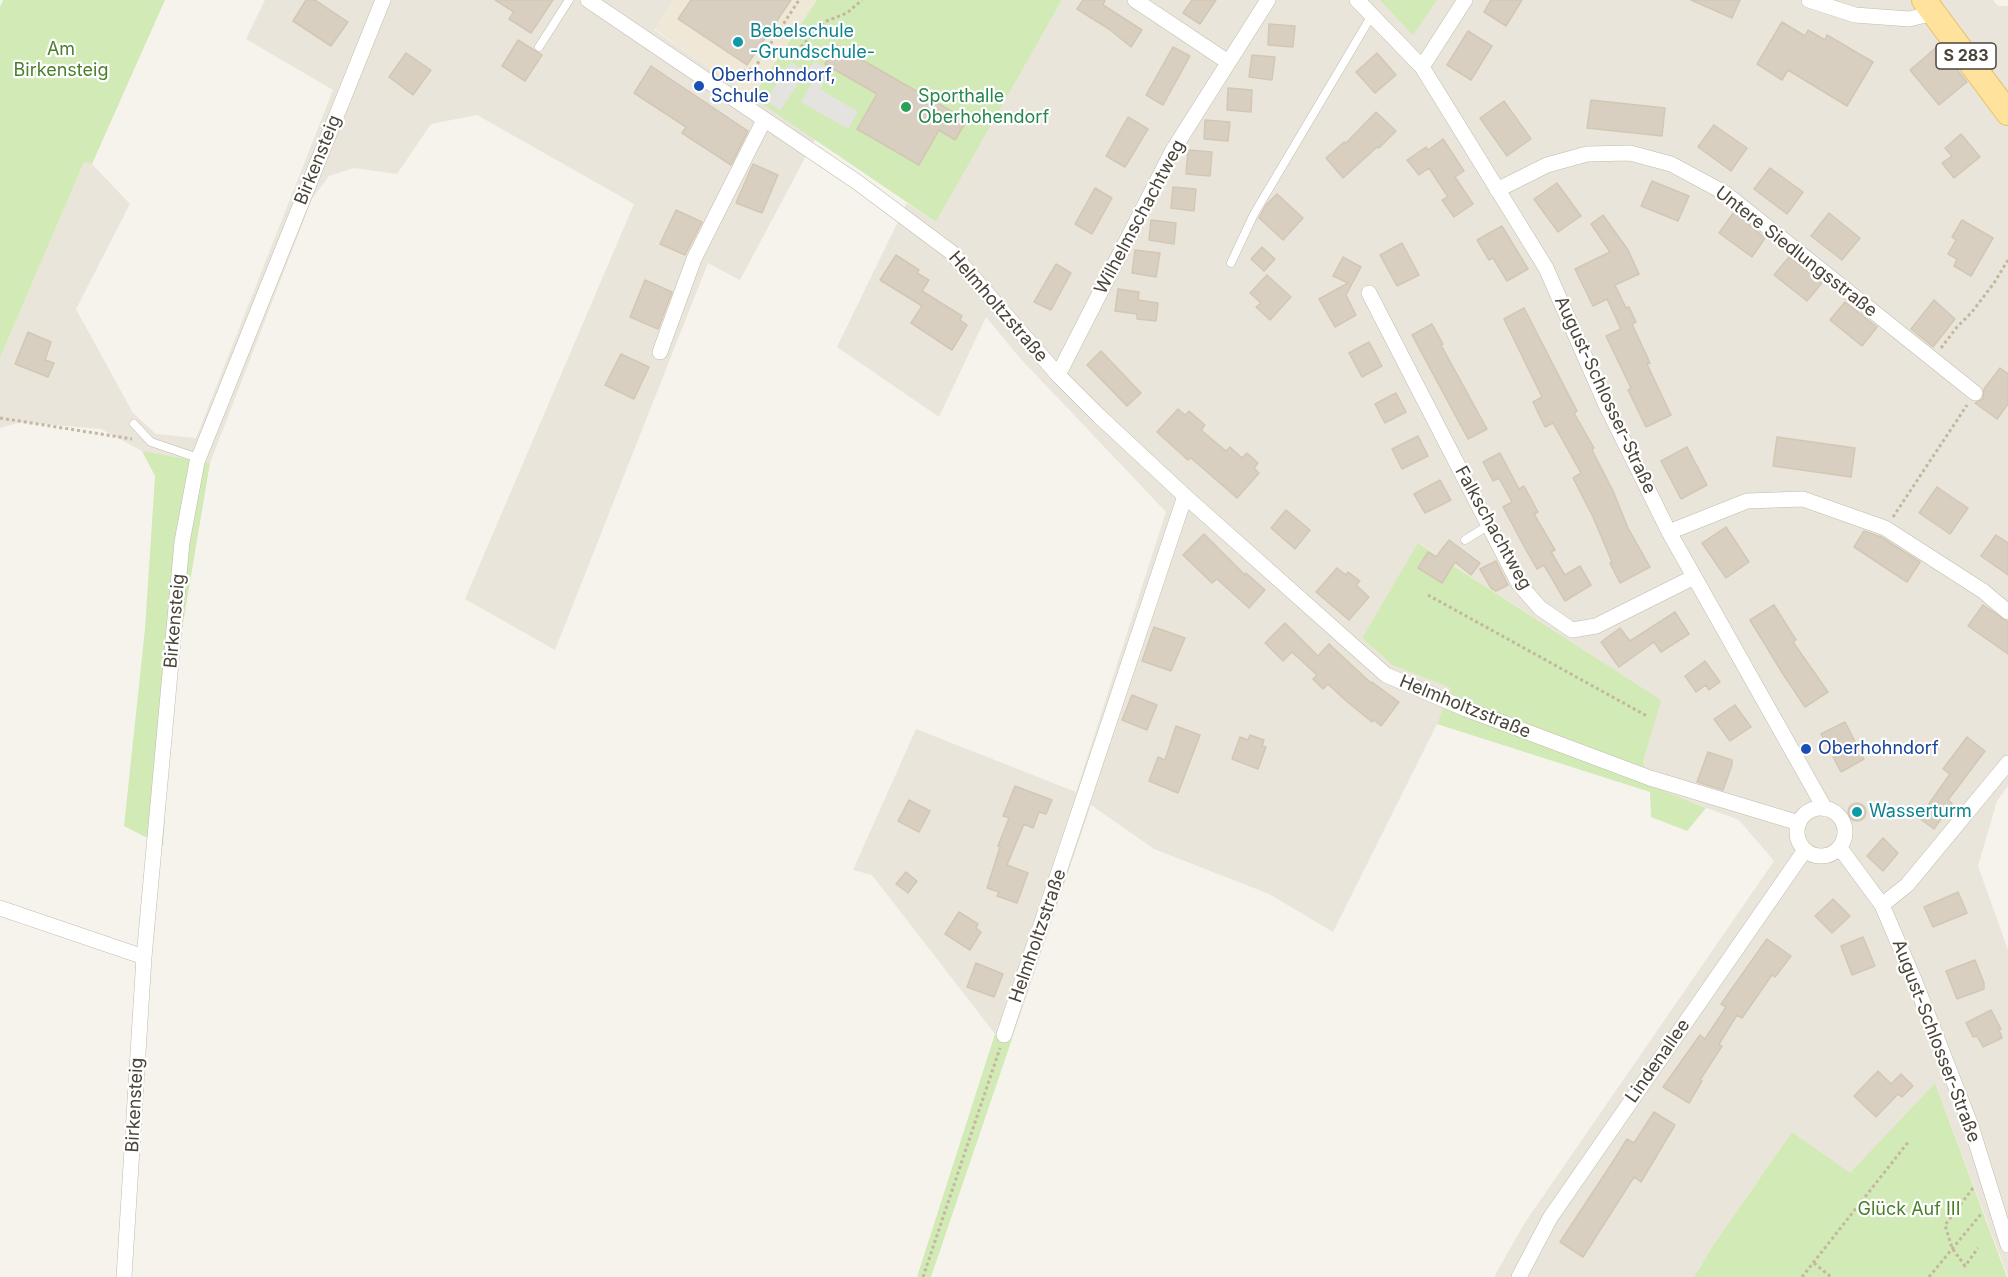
<!DOCTYPE html>
<meta charset="utf-8">
<style>
body{margin:0}
canvas{display:block;background:#f6f3ec}
</style>
<canvas width="2008" height="1277"></canvas>
<script>
const ctx = document.querySelector('canvas').getContext('2d');
ctx.lineJoin = 'round';
function fillPath(path, color) {
  ctx.fillStyle = color;
  ctx.fill(path, 'evenodd');
}
function toPath(rows) {
  const path = new Path2D();
  for (const r of rows) {
    if (r.length === 3) {
      path.moveTo(r[0] + r[2], r[1]);
      path.arc(r[0], r[1], r[2], 0, 2 * Math.PI);
      continue;
    }
    path.moveTo(r[0], r[1]);
    for (let i = 2; i < r.length; i += 2) path.lineTo(r[i], r[i + 1]);
  }
  return path;
}
function trace(path, color, width, dash) {
  ctx.strokeStyle = color;
  ctx.lineWidth = width;
  ctx.lineCap = dash ? 'butt' : 'round';
  ctx.setLineDash(dash || []);
  ctx.stroke(path);
}
function label(font, color, halo, rows, align = 'center') {
  ctx.font = font + ' Inter,sans-serif';
  ctx.lineWidth = 4.5;
  ctx.setLineDash([]);
  ctx.textBaseline = 'middle';
  ctx.strokeStyle = halo;
  ctx.fillStyle = color;
  for (const [text, x, y, turn = 0] of rows) {
    ctx.save();
    ctx.translate(x, y);
    ctx.rotate((+turn || 0) * Math.PI / 180);
    ctx.textAlign = isNaN(turn) ? turn : align;
    if (halo) ctx.strokeText(text, 0, 0);
    ctx.fillText(text, 0, 0);
    ctx.restore();
  }
}
fillPath(toPath([
 [265,0,673,0,654,30,815,139,740,280,708,263,555,650,465,599,634,204,477,115,431,124,397,174,354,168,329,176,312,199,210,463,142,451,101,429,21,422,0,428,0,358,84,162,92,164,130,204,76,309,133,413,156,434,196,438,333,90,246,39],
 [1062,0,1993,0,1998,6,2008,6,2008,786,1997,801,1978,866,2008,950,2008,1277,1935,1083,1850,1174,1792,1132,1714,1244,1694,1277,1494,1277,1524,1224,1774,861,1739,820,1651,787,1643,762,1660,700,1419,543,1362,638,1392,665,1452,688,1437,724,1333,932,1269,894,1154,849,1091,805,1012,1039,995,1034,872,875,853,870,916,729,1076,792,1166,512,1019,357,986,317,939,417,837,347,907,203,936,222]
]), '#eae5da');
fillPath(toPath([
 [673,0,817,0,752,97,654,29]
]), '#efe8d6');
fillPath(toPath([
 [3,0,165,0,92,164,84,162,0,358,0,7],
 [817,0,1062,0,936,222,752,97],
 [1380,0,1437,0,1413,35],
 [142,451,210,463,174,677,163,846,124,826,145,629,155,476],
 [1418,543,1661,700,1643,762,1651,786,1706,808,1687,831,1651,817,1650,792,1437,724,1451,688,1392,665,1362,638],
 [995,1034,1012,1039,931,1277,917,1277],
 [1935,1083,2007,1277,1694,1277,1714,1244,1792,1132,1850,1173]
]), '#d2eab5');
fillPath(toPath([
 [815,61,830,70,820,89,858,112,848,129,801,102,811,84,802,78,780,111,766,100,791,62,806,72]
]), '#e5e3e0');
const building = toPath([
 [306,0,315,0,348,22,331,46,293,21,306,0],
 [495,0,553,0,531,33,509,19,514,12,495,0],
 [691,0,791,0,747,65,678,19,691,0],
 [1083,0,1105,0,1103,5,1142,30,1131,47,1109,29,1077,9,1083,0],
 [1192,0,1216,0,1200,24,1183,13,1192,0],
 [1491,0,1522,0,1506,26,1484,12,1491,0],
 [1691,0,1740,0,1732,18,1691,0],
 [1782,22,1805,36,1808,30,1825,40,1827,35,1873,62,1847,106,1788,70,1782,80,1757,64,1782,22],
 [1269,24,1295,26,1293,47,1268,45,1269,24],
 [1468,31,1492,46,1471,80,1447,65,1468,31],
 [518,40,542,55,525,81,502,66,518,40],
 [836,45,967,120,955,140,939,130,919,165,857,129,877,94,825,64,836,45],
 [1938,46,1967,82,1939,105,1910,70,1938,46],
 [1173,47,1190,56,1163,105,1146,95,1173,47],
 [406,53,431,70,413,95,389,77,406,53],
 [1377,53,1396,75,1375,93,1356,72,1377,53],
 [1252,55,1275,57,1272,80,1249,77,1252,55],
 [651,66,748,131,731,165,682,133,686,127,634,93,651,66],
 [1228,88,1252,90,1251,112,1227,110,1228,88],
 [1591,100,1665,108,1662,136,1587,128,1591,100],
 [1504,101,1531,139,1507,156,1480,118,1504,101],
 [1376,112,1396,131,1379,148,1377,147,1343,178,1326,158,1344,142,1346,143,1376,112],
 [1128,117,1148,129,1125,167,1106,156,1128,117],
 [1205,120,1230,122,1228,141,1204,139,1205,120],
 [1714,125,1747,148,1731,171,1698,147,1714,125],
 [1961,134,1980,157,1954,178,1942,163,1952,156,1945,148,1961,134],
 [1443,139,1464,171,1455,177,1473,204,1454,217,1442,200,1448,197,1429,168,1419,175,1407,160,1426,147,1428,150,1443,139],
 [1188,150,1212,152,1210,176,1186,174,1188,150],
 [753,164,778,175,762,213,736,203,753,164],
 [1770,168,1803,192,1787,214,1754,189,1770,168],
 [1652,181,1689,196,1678,221,1641,206,1652,181],
 [1557,183,1581,216,1558,232,1534,199,1557,183],
 [1173,187,1196,189,1194,211,1171,208,1173,187],
 [1095,188,1112,198,1092,234,1075,224,1095,188],
 [1277,194,1303,218,1283,240,1259,218,1266,205,1277,194],
 [676,210,702,222,685,255,660,244,676,210],
 [1734,212,1765,238,1752,257,1719,233,1734,212],
 [1829,213,1860,238,1842,260,1811,236,1829,213],
 [1603,215,1628,250,1639,274,1615,285,1626,308,1629,307,1636,322,1632,324,1650,363,1647,364,1671,415,1646,427,1628,390,1631,388,1606,336,1621,329,1607,299,1593,306,1575,269,1610,252,1591,224,1603,215],
 [1151,220,1176,223,1174,244,1149,240,1151,220],
 [1962,220,1993,238,1971,276,1954,266,1957,259,1948,254,1956,240,1952,237,1962,220],
 [1502,226,1528,269,1507,281,1493,258,1489,260,1477,240,1502,226],
 [1402,243,1419,275,1397,286,1380,255,1402,243],
 [1262,247,1275,259,1264,271,1251,259,1262,247],
 [1135,250,1160,253,1156,277,1132,273,1135,250],
 [896,255,919,270,917,273,929,280,922,291,962,316,960,320,967,325,952,350,911,323,922,306,880,280,896,255],
 [1343,257,1361,267,1346,295,1356,315,1335,327,1319,299,1348,283,1333,276,1343,257],
 [1789,257,1822,283,1807,301,1774,275,1789,257],
 [1056,264,1071,273,1051,310,1034,302,1056,264],
 [1267,275,1291,297,1270,320,1256,307,1261,303,1250,293,1267,275],
 [645,280,672,292,658,329,630,317,645,280],
 [1118,289,1139,292,1138,300,1158,303,1156,321,1137,319,1137,314,1115,311,1118,289],
 [1934,300,1955,319,1933,347,1911,329,1934,300],
 [1845,302,1877,327,1862,346,1830,320,1845,302],
 [1524,308,1577,411,1574,413,1594,448,1592,450,1613,491,1628,528,1650,567,1620,583,1610,563,1612,562,1593,517,1573,478,1581,473,1553,423,1545,427,1533,402,1542,397,1504,319,1524,308],
 [1432,324,1443,344,1441,345,1487,429,1468,439,1412,335,1432,324],
 [28,332,51,342,45,360,54,363,48,377,15,364,28,332],
 [1369,342,1382,366,1362,377,1349,353,1369,342],
 [1101,351,1141,393,1127,406,1087,365,1101,351],
 [621,354,649,367,634,399,605,385,621,354],
 [2000,368,2008,374,2008,404,1997,419,1975,403,1983,399,1984,389,2000,368],
 [1396,393,1406,412,1385,423,1375,404,1396,393],
 [1178,409,1185,415,1189,411,1205,425,1201,430,1226,451,1230,447,1242,458,1247,453,1258,463,1254,468,1259,473,1237,498,1191,458,1188,460,1157,432,1178,409],
 [1418,436,1428,456,1402,469,1392,449,1418,436],
 [1777,437,1855,448,1851,477,1773,466,1777,437],
 [1687,447,1707,485,1681,499,1661,461,1687,447],
 [1500,453,1519,489,1524,486,1538,512,1534,514,1555,550,1551,552,1565,575,1580,566,1591,585,1565,601,1544,565,1537,569,1525,548,1503,507,1512,502,1499,478,1493,481,1483,462,1500,453],
 [1440,480,1451,500,1425,513,1414,494,1440,480],
 [1937,487,1968,508,1950,534,1919,513,1937,487],
 [1286,510,1310,530,1295,549,1271,528,1286,510],
 [1726,527,1749,562,1726,578,1702,543,1726,527],
 [1864,531,1881,537,1920,562,1907,582,1854,547,1864,531],
 [1204,534,1245,575,1246,573,1265,590,1249,608,1217,579,1212,583,1183,555,1204,534],
 [1996,535,2008,543,2008,575,1981,556,1996,535],
 [1449,540,1480,563,1471,575,1455,562,1442,583,1418,568,1428,552,1436,557,1449,540],
 [1496,561,1508,585,1496,591,1491,588,1480,569,1496,561],
 [1337,568,1346,575,1348,572,1360,581,1356,585,1369,597,1349,620,1316,592,1337,568],
 [1774,605,1796,640,1793,642,1828,692,1805,707,1783,674,1750,620,1774,605],
 [1983,605,2008,622,2008,654,1968,626,1983,605],
 [1675,612,1689,634,1661,652,1654,642,1619,667,1601,642,1620,628,1630,641,1675,612],
 [1285,623,1318,656,1329,644,1371,683,1372,682,1399,702,1381,726,1374,720,1372,722,1344,699,1328,684,1323,689,1313,679,1317,675,1292,652,1283,661,1265,643,1285,623],
 [1154,627,1185,638,1171,671,1142,661,1154,627],
 [1705,661,1720,682,1709,690,1706,685,1696,692,1685,676,1705,661],
 [1132,695,1157,705,1147,730,1122,720,1132,695],
 [1735,705,1751,727,1730,741,1714,719,1735,705],
 [1845,722,1864,759,1841,772,1821,734,1845,722],
 [1176,726,1200,735,1178,793,1149,781,1158,757,1165,760,1176,726],
 [1250,735,1264,740,1262,746,1266,747,1258,769,1232,759,1240,737,1248,740,1250,735],
 [1967,737,1985,751,1948,800,1952,803,1934,829,1919,818,1950,774,1943,769,1967,737],
 [1708,752,1732,760,1732,765,1723,790,1697,782,1708,752],
 [1015,786,1052,800,1046,814,1039,812,1033,828,1024,824,1007,865,1028,873,1017,903,997,896,999,892,987,888,1000,847,998,846,1009,818,1003,816,1015,786],
 [909,800,930,811,919,832,898,821,909,800],
 [1857,812,9],
 [1883,838,1898,853,1883,871,1867,856,1883,838],
 [906,872,917,881,908,893,896,884,906,872],
 [1958,892,1967,913,1933,927,1924,907,1958,892],
 [1833,899,1850,916,1832,933,1815,916,1833,899],
 [959,912,978,924,976,928,981,932,970,950,945,934,959,912],
 [1863,937,1875,966,1852,975,1841,946,1863,937],
 [1767,939,1791,956,1775,977,1772,975,1742,1018,1737,1015,1719,1044,1722,1046,1700,1080,1702,1081,1689,1103,1663,1087,1700,1035,1705,1039,1726,1007,1721,1004,1767,939],
 [1975,960,1984,983,1984,989,1957,999,1946,971,1975,960],
 [976,963,1003,974,994,997,967,987,976,963],
 [1991,1010,2001,1029,1999,1030,2002,1038,1983,1047,1977,1036,1973,1037,1966,1023,1991,1010],
 [1878,1071,1891,1084,1901,1074,1913,1086,1902,1097,1898,1094,1876,1117,1854,1096,1878,1071],
 [1654,1112,1675,1125,1641,1182,1634,1177,1583,1257,1560,1242,1612,1163,1627,1139,1634,1143,1654,1112]
]);
fillPath(building, '#d8cfc1');
trace(building, '#d3c7b4', 1.5);
const lane = toPath([
 [539,47,569,0],
 [1231,263,1254,214,1372,15],
 [134,424,151,442,198,458],
 [1465,540,1489,525]
]);
const street = toPath([
 [588,0,857,182,951,252,1058,375,1099,416,1185,496,1386,675,1466,709,1650,778,1799,823],
 [1135,0,1228,62],
 [1357,0,1422,67,1546,268,1606,405,1669,532,1825,809],
 [1809,0,1855,15,1909,19,1934,13],
 [1422,67,1465,0],
 [1497,190,1547,165,1587,154,1630,153,1671,164,1725,193,1975,393],
 [1369,293,1519,584,1540,608,1572,630,1596,626,1694,577],
 [660,352,694,259,764,120],
 [1058,375,1173,150,1268,0],
 [1669,532,1747,501,1803,499,1885,528,1983,591,2008,612],
 [1821,832,24],
 [1840,848,1882,905,1915,982,1971,1126,2008,1245],
 [1882,905,1907,885,2008,763],
 [0,908,144,957],
 [1004,1035,1185,496],
 [124,1277,144,957,182,542,197,462,383,0],
 [1519,1277,1550,1218,1805,850]
]);
const primary = toPath([
 [1924,0,2008,113]
]);
trace(lane, '#c2bbae', 9);
trace(street, '#c2bbae', 16);
trace(primary, '#e6c16a', 26);
trace(toPath([
 [801,47,824,22,847,13,862,0],
 [736,81,742,71,754,69,799,0],
 [1941,348,1957,327,1972,312,1994,283,2008,260],
 [0,418,132,439],
 [1893,517,1967,405],
 [1428,595,1647,716],
 [1973,1188,1945,1225,1952,1248,1965,1266,1978,1248],
 [1814,1263,1831,1277],
 [923,1277,1000,1048],
 [1802,1277,1909,1141],
 [1929,1277,1981,1214]
]), '#c4b79f', 3, [3, 3]);
trace(lane, '#fff', 8);
trace(street, '#fff', 15);
trace(primary, '#ffe39c', 24);
for (const [x, y, r, color] of [
 [738,42,6,"#0f9aa8"],
 [699,86,6,"#1a4fb4"],
 [906,107,6,"#2e9e5b"],
 [1806,749,6,"#1a4fb4"],
 [1857,812,6,"#0f9aa8"]
]) {
  const dot = new Path2D();
  dot.arc(x, y, r, 0, 2 * Math.PI);
  ctx.fillStyle = color;
  ctx.fill(dot);
  trace(dot, '#fff', 2);
}
for (const [x, y, w] of [
 [1966,56,60]
]) {
  const box = new Path2D();
  box.roundRect(x - w / 2, y - 13, w, 26, 4.5);
  ctx.fillStyle = '#fff';
  ctx.fill(box);
  trace(box, '#4b4439', 1.5);
}
label('bold 16px', '#4b4439', null, [
 ["S 283",1966,56]
]);
label('18px', '#0d838f', '#fff', [
 ["Bebelschule",750,32],
 ["-Grundschule-",750,53],
 ["Wasserturm",1869,812]
], 'left');
label('18px', '#4a7f2a', '#fff', [
 ["Am",61,50],
 ["Birkensteig",61,71],
 ["Glück Auf III",1909,1210]
]);
label('18px', '#164399', '#fff', [
 ["Oberhohndorf,",711,76],
 ["Schule",711,97],
 ["Oberhohndorf",1818,749]
], 'left');
label('18px', '#27864d', '#fff', [
 ["Sporthalle",918,97],
 ["Oberhohendorf",918,118]
], 'left');
label('18px', '#4b4439', '#fff', [
 ["Birkensteig",318,160,-68],
 ["Wilhelmschachtweg",1140,217,-62],
 ["Untere Siedlungsstraße",1796,252,38],
 ["Helmholtzstraße",998,307,49],
 ["August-Schlosser-Straße",1605,395,65],
 ["Falkschachtweg",1493,528,61],
 ["Birkensteig",175,621,-85],
 ["Helmholtzstraße",1465,707,22],
 ["Helmholtzstraße",1038,936,-71],
 ["August-Schlosser-Straße",1936,1041,69],
 ["Lindenallee",1658,1061,-55],
 ["Birkensteig",135,1105,-87]
]);
</script>
